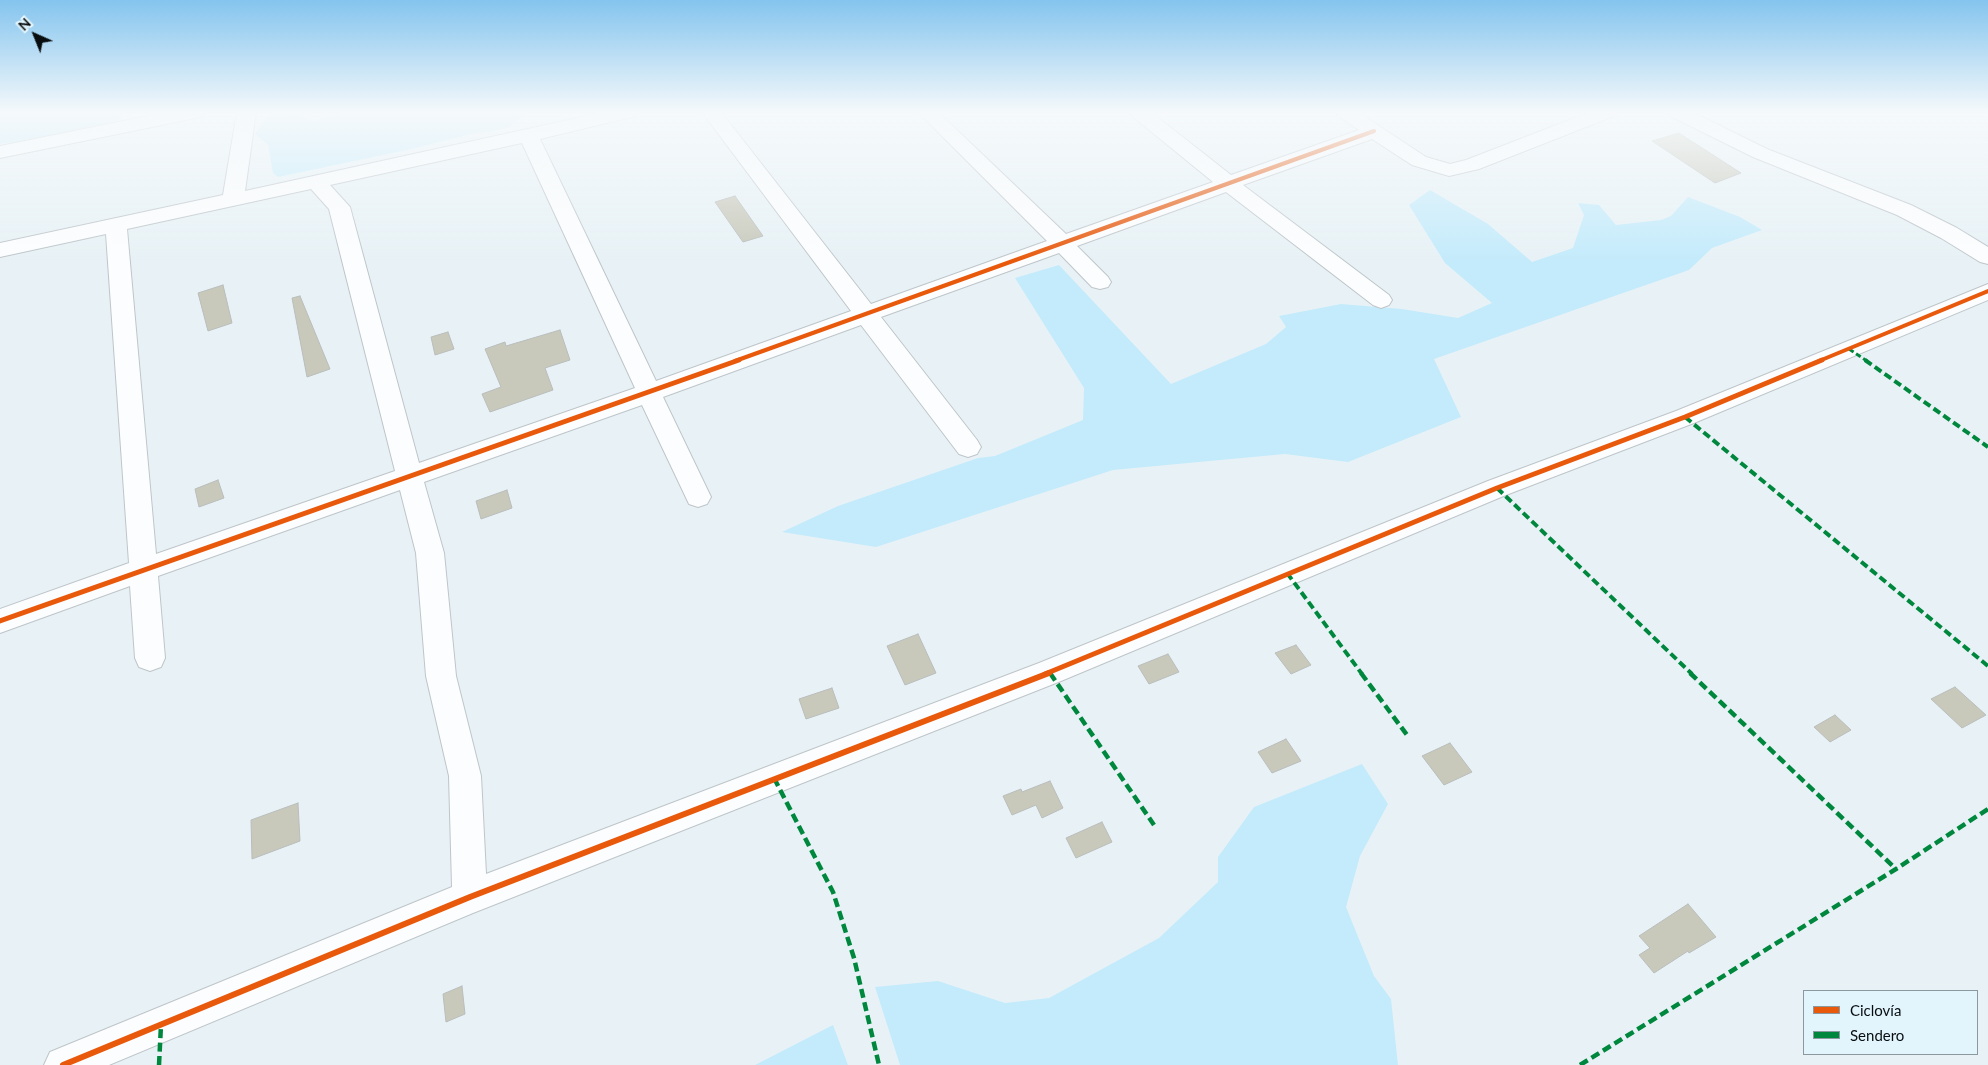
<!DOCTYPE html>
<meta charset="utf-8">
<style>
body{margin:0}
#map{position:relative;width:1988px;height:1065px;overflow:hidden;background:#e8f2f6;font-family:Lato,sans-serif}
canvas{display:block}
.legend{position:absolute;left:1803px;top:990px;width:175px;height:65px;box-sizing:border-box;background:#e2f5fc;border:1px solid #8b999e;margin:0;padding:6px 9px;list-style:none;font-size:15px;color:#080e10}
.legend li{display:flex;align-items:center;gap:10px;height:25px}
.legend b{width:25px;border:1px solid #8b999e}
.north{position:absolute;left:10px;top:10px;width:50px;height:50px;-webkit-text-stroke:4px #e2f5fc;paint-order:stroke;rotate:316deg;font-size:14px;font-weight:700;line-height:20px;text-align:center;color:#080e10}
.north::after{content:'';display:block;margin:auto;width:18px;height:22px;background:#080e10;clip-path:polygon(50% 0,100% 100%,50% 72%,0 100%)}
</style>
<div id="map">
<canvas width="1988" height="1065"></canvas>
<ul class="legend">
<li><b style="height:6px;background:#e8590c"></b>Ciclovía</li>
<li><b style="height:6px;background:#00873e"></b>Sendero</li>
</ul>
<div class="north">N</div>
</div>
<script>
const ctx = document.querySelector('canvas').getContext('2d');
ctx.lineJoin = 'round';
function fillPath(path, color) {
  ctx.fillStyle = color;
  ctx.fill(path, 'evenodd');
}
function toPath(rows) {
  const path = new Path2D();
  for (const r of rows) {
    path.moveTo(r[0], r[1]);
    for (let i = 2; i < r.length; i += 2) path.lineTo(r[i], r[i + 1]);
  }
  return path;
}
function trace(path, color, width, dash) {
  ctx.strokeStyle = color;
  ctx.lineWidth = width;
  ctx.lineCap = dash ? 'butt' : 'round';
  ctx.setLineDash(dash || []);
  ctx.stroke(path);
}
fillPath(toPath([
 [0,112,124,112,118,121,98,128,0,144],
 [271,112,293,112,314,121,341,112,523,112,524,115,510,127,490,132,476,133,407,150,278,177,273,173,268,145,255,134],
 [1430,190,1488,224,1532,262,1573,248,1584,215,1578,203,1599,205,1616,225,1661,220,1671,216,1688,197,1740,217,1762,230,1712,248,1689,270,1434,359,1461,417,1348,462,1285,454,1113,470,876,547,782,532,838,506,978,458,995,456,1083,420,1084,388,1015,278,1059,265,1171,384,1266,344,1286,327,1279,316,1341,304,1402,309,1458,318,1492,303,1445,263,1409,205],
 [1362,764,1388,804,1360,856,1346,907,1374,976,1391,999,1398,1065,900,1065,875,987,938,981,1005,1003,1049,998,1159,938,1218,882,1218,857,1254,807],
 [833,1025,848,1065,755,1065]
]), '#c4ebfb');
const building = toPath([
 [1679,133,1741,173,1715,183,1652,141,1679,133],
 [735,196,763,236,743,242,715,202,735,196],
 [223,285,232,323,208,331,198,293,223,285],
 [300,296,330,369,307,377,292,298,300,296],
 [560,330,570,360,545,368,553,390,490,412,482,394,501,387,485,349,505,342,506,346,560,330],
 [448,332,454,349,435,355,431,337,448,332],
 [218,480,224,498,199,507,195,489,218,480],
 [507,490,512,508,481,519,476,501,507,490],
 [918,634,936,673,905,685,887,646,918,634],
 [1296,645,1311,665,1291,674,1275,653,1296,645],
 [1168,654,1179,672,1149,684,1138,666,1168,654],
 [1955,687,1986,715,1962,728,1931,699,1955,687],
 [832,688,839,708,806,719,799,699,832,688],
 [1835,715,1851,730,1830,742,1814,727,1835,715],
 [1286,739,1301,761,1272,773,1258,752,1286,739],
 [1450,743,1472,772,1444,785,1422,756,1450,743],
 [1050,781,1063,808,1042,818,1036,805,1012,815,1003,796,1021,789,1022,792,1050,781],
 [298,803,300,841,252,859,251,820,298,803],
 [1102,822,1112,842,1076,858,1066,838,1102,822],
 [1688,904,1716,937,1689,953,1688,951,1654,973,1639,955,1650,948,1639,936,1688,904],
 [462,986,465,1014,446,1022,443,994,462,986]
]);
fillPath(building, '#c8c9bb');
trace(building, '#b9bdbc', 1);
const minor = toPath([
 [168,112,206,112,203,116,196,118,0,158,0,146,168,112],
 [237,112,256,112,245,191,605,112,638,112,636,116,540,139,656,381,851,311,702,112,721,112,871,304,1047,241,918,112,938,112,1066,234,1213,182,1132,116,1130,112,1151,112,1231,175,1359,130,1338,116,1336,112,1358,112,1426,157,1450,164,1466,160,1590,112,1617,112,1614,116,1479,169,1449,176,1412,165,1372,139,1243,185,1389,295,1392,300,1389,305,1381,308,1373,305,1226,192,1077,246,1108,277,1111,282,1108,287,1100,289,1092,287,1059,253,881,317,977,440,981,447,977,454,968,457,959,454,861,325,663,397,711,497,707,504,698,507,689,504,642,405,424,482,444,553,456,676,481,776,486,874,1039,663,1488,481,1676,411,1988,284,1988,300,1694,423,1506,495,1061,681,473,913,109,1065,44,1065,50,1052,452,887,449,776,426,676,416,553,400,490,158,576,165,658,161,667,150,671,139,667,135,658,130,586,0,633,0,609,129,563,106,234,0,257,0,243,223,195,237,112],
 [522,143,635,388,419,463,350,207,330,185,522,143],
 [311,189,329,209,395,471,156,554,127,229,311,189],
 [1667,112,1692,112,1767,149,1911,205,1957,228,1988,247,1988,264,1980,262,1941,238,1897,215,1753,157,1670,116,1667,112]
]);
trace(minor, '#bec5c9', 2);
fillPath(minor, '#fcfdfe');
trace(toPath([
 [1849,349,1867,361]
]), '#00873e', 3, [5.5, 3]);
trace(toPath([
 [1865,360,1988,447],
 [1685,417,1988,666],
 [1497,488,1692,674],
 [1287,573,1362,674],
 [1050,672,1051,674]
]), '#00873e', 4, [8, 4]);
trace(toPath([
 [1050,673,1154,825],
 [1361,673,1407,735],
 [1690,673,1896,869],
 [774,778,833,892,854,958,879,1065],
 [159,1065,161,1025],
 [1580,1065,1896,869,1988,809]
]), '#00873e', 4.5, [9, 4.5]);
trace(toPath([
 [735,361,1374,131],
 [1819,361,1988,291]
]), '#e8590c', 4);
trace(toPath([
 [0,621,739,360],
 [1045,674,1497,488,1685,417,1822,360]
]), '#e8590c', 5);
trace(toPath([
 [63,1065,470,897,1049,673]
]), '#e8590c', 6);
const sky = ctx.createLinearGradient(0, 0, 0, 261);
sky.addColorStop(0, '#84c4ee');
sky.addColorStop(0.43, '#f5f9fb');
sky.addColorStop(1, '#f5f9fb00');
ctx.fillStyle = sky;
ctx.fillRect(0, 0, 1988, 261);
</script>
